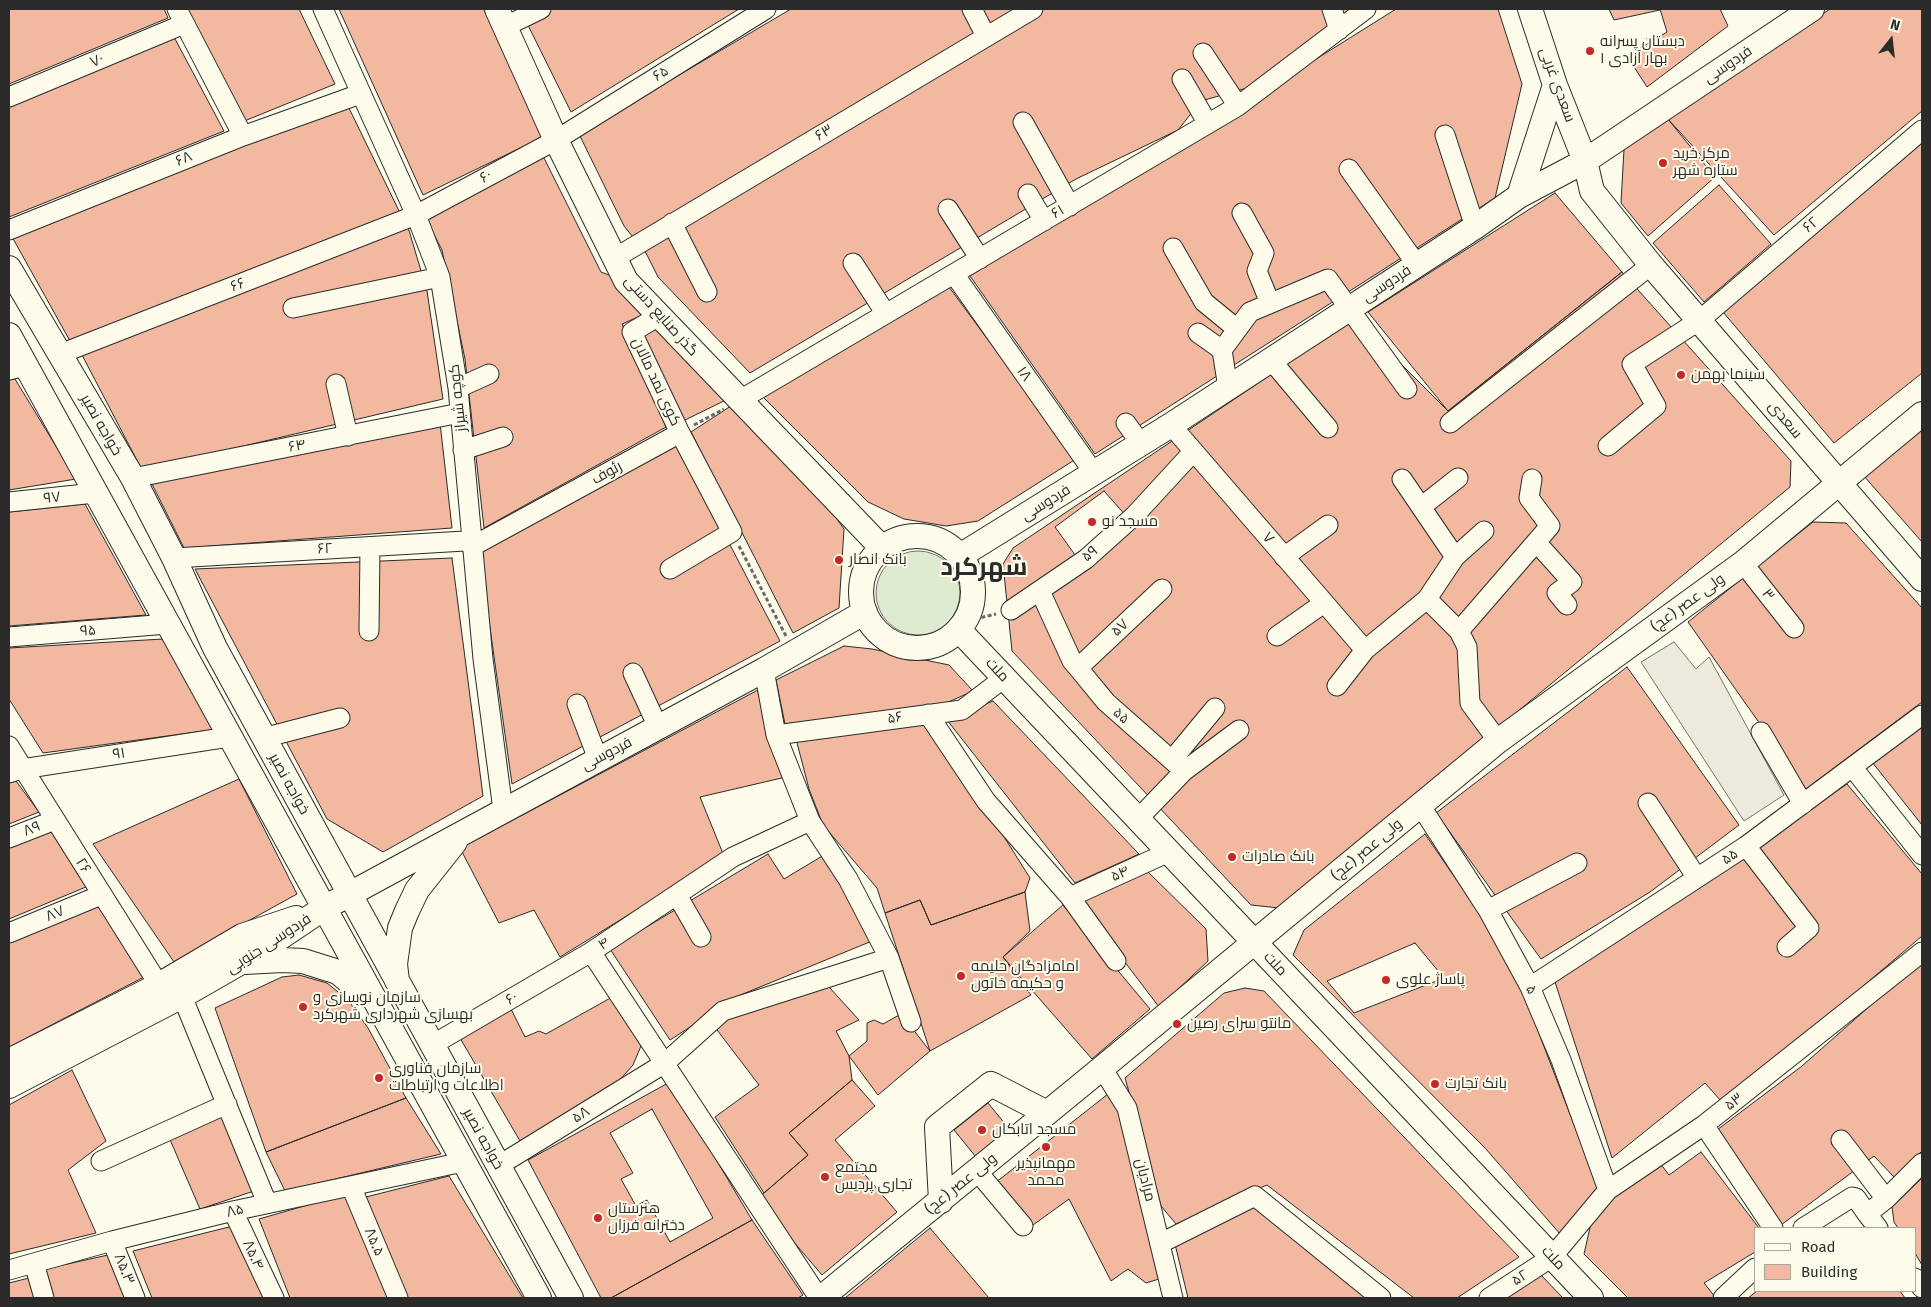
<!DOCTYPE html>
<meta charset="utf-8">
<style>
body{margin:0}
#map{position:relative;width:1931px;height:1307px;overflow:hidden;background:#fdfbea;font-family:"Fira Sans",sans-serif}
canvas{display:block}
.frame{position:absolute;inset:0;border:10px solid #2b2b2b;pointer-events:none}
.legend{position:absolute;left:1754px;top:1227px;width:162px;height:65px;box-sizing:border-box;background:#fdfbea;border:1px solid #a9a89e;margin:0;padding:6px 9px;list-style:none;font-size:15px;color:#2b2b2b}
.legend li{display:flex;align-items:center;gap:10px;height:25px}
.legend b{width:25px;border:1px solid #a9a89e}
.north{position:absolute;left:1866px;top:15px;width:50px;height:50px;-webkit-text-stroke:4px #fdfbea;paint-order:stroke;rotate:16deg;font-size:14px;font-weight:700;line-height:20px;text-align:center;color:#2b2b2b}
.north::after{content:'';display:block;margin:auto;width:18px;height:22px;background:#2b2b2b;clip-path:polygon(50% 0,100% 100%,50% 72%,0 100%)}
</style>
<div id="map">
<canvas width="1931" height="1307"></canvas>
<div class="frame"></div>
<ul class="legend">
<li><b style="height:6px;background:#fdfbea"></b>Road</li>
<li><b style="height:14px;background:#f2b8a0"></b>Building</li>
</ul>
<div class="north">N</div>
</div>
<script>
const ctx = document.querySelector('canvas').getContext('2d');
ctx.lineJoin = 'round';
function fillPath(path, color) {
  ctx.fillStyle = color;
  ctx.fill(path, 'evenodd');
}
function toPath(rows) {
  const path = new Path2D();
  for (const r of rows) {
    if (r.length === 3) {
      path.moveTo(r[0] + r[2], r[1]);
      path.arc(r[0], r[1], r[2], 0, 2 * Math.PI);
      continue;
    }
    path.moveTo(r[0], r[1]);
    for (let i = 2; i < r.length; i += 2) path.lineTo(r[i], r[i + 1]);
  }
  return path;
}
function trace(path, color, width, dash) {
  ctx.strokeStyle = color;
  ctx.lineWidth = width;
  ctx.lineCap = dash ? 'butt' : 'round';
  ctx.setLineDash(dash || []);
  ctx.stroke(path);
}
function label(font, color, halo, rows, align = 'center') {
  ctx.font = font + ' "Fira Sans",Cairo,sans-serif';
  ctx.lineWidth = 4;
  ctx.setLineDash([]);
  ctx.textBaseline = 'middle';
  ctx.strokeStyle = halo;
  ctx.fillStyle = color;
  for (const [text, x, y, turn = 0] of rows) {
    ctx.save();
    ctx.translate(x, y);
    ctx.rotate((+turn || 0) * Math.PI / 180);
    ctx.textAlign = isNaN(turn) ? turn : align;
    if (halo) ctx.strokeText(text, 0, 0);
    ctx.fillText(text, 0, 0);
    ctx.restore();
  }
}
const green = toPath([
 [918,593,42]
]);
fillPath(green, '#deebd1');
trace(green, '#74746e', 1);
const parking = toPath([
 [1674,642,1696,669,1709,657,1784,795,1744,821,1641,662,1674,642]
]);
fillPath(parking, '#eceadb');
trace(parking, '#74746e', 1);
const building = toPath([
 [9,9,164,9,168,18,9,84,9,9],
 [184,9,299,9,335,84,242,122,184,9],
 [339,9,484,9,543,137,423,195,339,9],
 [520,9,739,9,571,112,520,9],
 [791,9,1353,9,1254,86,1201,101,1178,130,1076,179,750,373,658,277,646,253,624,226,579,134,791,9],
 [1396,9,1498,9,1522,84,1495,198,1095,454,970,276,1396,9],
 [1609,9,1660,9,1660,10,1614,20,1609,9],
 [1660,9,1720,9,1728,26,1647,87,1627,56,1667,32,1660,9],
 [1830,9,1922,9,1922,111,1774,235,1667,118,1830,9],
 [174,37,224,131,9,217,9,103,174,37],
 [347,104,400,213,70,341,11,235,347,104],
 [1667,118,1715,177,1648,236,1621,203,1624,149,1667,118],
 [1922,143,1922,373,1834,443,1723,312,1922,143],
 [543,156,601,272,617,278,647,313,622,324,666,427,484,528,465,359,442,250,425,217,543,156],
 [1719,185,1771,244,1704,302,1653,243,1719,185],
 [1555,193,1622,272,1448,411,1368,312,1555,193],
 [408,227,427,291,443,399,142,470,81,353,408,227],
 [1622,272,1791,461,1790,487,1279,908,1251,905,1012,651,1003,564,1013,548,1355,318,1448,411,1622,272],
 [949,287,1076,459,978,521,946,526,904,519,868,502,761,395,949,287],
 [653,326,730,398,681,422,643,338,653,326],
 [15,379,76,479,9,490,9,380,15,379],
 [734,404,827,505,844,529,839,608,793,633,691,432,734,404],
 [440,423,452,528,184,548,151,482,440,423],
 [1922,425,1922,542,1863,475,1922,425],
 [676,441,780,641,512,784,479,550,676,441],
 [1104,491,1127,517,1078,559,1055,527,1104,491],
 [85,504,146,615,9,626,9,512,85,504],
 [1813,522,1846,523,1922,608,1922,702,1806,789,1688,622,1813,522],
 [452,558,483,796,383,852,327,819,195,569,452,558],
 [163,639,218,729,43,753,9,699,9,648,163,639],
 [844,646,872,649,949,665,973,691,944,704,785,724,776,680,844,646],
 [1627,667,1739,825,1650,892,1541,959,1436,813,1627,667],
 [758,690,786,777,700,797,724,856,560,957,534,910,499,923,460,848,758,690],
 [993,701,1139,854,1075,883,947,720,993,701],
 [923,719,989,813,1030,878,1025,892,931,925,920,900,885,913,877,888,823,825,809,789,796,739,923,719],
 [1922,724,1922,825,1872,762,1922,724],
 [239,779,297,894,174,962,93,844,239,779],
 [16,781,39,812,9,824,9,783,16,781],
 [1847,784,1922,874,1922,936,1801,1039,1721,1101,1705,1083,1612,1158,1555,982,1847,784],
 [50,830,86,887,9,919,9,846,50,830],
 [1425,834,1484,920,1523,992,1598,1187,1561,1235,1485,1148,1293,955,1304,930,1425,834],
 [768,854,784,879,824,855,872,941,738,996,670,1040,610,949,768,854],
 [1144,868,1206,929,1208,961,1159,1007,1077,899,1144,868],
 [1025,892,1030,931,1003,957,1031,995,930,1051,885,913,920,900,931,925,1025,892],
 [99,902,144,977,9,1047,9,940,99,902],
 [1063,905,1150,1009,1092,1059,1003,957,1063,905],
 [1415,943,1444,978,1354,1013,1327,981,1415,943],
 [1922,960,1922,1151,1895,1178,1874,1156,1781,1225,1717,1130,1802,1066,1922,960],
 [299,975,327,983,348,1000,368,1028,406,1098,266,1152,215,1008,282,977,299,975],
 [829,987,859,1020,836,1031,849,1056,852,1080,789,1133,808,1155,764,1193,715,1117,759,1085,714,1026,748,1003,829,987],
 [1245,988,1264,991,1519,1257,1457,1298,1414,1298,1267,1185,1176,1224,1161,1206,1125,1078,1224,993,1245,988],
 [614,996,644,1039,633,1065,609,1092,520,1141,460,1038,510,1007,525,1037,539,1031,546,1034,614,996],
 [901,1014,930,1051,878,1095,849,1056,867,1041,867,1023,874,1020,883,1024,901,1014],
 [72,1070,106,1141,68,1170,96,1233,9,1254,9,1105,72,1070],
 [852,1080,875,1106,835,1140,897,1212,822,1275,757,1199,808,1155,789,1133,852,1080],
 [670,1082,752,1220,611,1298,601,1298,528,1160,670,1082],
 [1108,1094,1128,1113,1162,1278,1146,1283,1128,1269,1111,1281,1069,1199,1033,1225,995,1183,1108,1094],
 [406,1098,441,1154,285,1191,266,1152,406,1098],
 [988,1103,1010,1130,976,1157,954,1130,988,1103],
 [652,1109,713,1218,670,1242,647,1200,636,1206,621,1179,633,1173,610,1133,652,1109],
 [221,1114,254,1191,200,1209,168,1135,221,1114],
 [1701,1152,1759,1228,1755,1228,1755,1252,1704,1283,1716,1298,1628,1298,1584,1254,1591,1223,1613,1196,1660,1163,1669,1175,1701,1152],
 [449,1176,523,1298,407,1298,366,1197,449,1176],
 [1922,1178,1922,1265,1915,1253,1915,1228,1898,1228,1894,1222,1892,1207,1922,1178],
 [353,1192,392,1298,290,1298,259,1219,353,1192],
 [1256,1202,1374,1298,1188,1298,1175,1244,1256,1202],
 [752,1220,803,1295,798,1298,611,1298,752,1220],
 [233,1226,265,1298,152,1298,133,1251,233,1226],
 [930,1228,989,1298,845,1298,930,1228],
 [108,1255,126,1298,54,1298,45,1269,108,1255],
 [1540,1274,1563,1298,1503,1298,1540,1274],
 [33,1277,39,1298,9,1298,9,1283,33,1277],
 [1757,1291,1900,1291,1905,1298,1748,1298,1757,1291]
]);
fillPath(building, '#f2b8a0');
trace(building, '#2b2b2b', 1);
const minor = toPath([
 [177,9,243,136],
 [323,9,416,215,440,277,458,388,483,659,503,810],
 [972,9,986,36],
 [1332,9,1339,30],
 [506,26,541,9],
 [1203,53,1238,106],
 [1182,79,1208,124],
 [9,97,184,24],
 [1023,122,1070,206],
 [1445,135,1475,227],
 [1349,169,1417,265],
 [1028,194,1044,221],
 [948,209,980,259],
 [1242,213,1264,253,1257,271,1270,303],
 [672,223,707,292],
 [9,230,243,136,360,94],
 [1173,248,1204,302,1237,329],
 [615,258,1033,9],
 [853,263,886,314],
 [954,274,1094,473],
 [293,308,440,277],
 [659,316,632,332,680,433,732,532,670,569],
 [1198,333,1222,350],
 [60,354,416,215,556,140,766,9],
 [1271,360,1328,428],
 [9,370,26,366],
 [336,384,348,436],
 [458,388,489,374],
 [1228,388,1222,350,1250,312,1328,279,1407,389],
 [740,400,1238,106,1366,9],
 [1126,423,1141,444],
 [1450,423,1651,265],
 [1171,425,1365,650],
 [1608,446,1656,406,1632,364,1700,320,1922,130],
 [463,450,503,437],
 [133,478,460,413],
 [9,502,95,493],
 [1421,507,1458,478],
 [1536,542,1572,582,1557,593,1567,605],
 [1284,557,1328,525],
 [1455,557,1484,531],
 [174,558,465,541,473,546,680,433],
 [1743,563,1794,628],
 [1040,591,1072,661,1078,668,1106,702,1184,771,1138,819],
 [1427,599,1459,631,1467,647,1470,703,1498,741],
 [1011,610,1086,559,1135,515,1192,453],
 [369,631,370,547],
 [1459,631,1550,526,1529,498,1532,479],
 [1277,636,1324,603],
 [9,637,167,624],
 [1078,668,1162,589],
 [633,673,658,727],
 [1337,686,1365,650,1427,599,1455,557,1402,479],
 [577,704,598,759],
 [928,714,986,801,1070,897,1116,961],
 [1761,732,1803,804],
 [776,735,962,710,1004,678],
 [263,738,340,718],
 [9,746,159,985],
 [1172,760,1215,708],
 [1853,768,1922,855],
 [1184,771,1239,730],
 [9,773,22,769,229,737],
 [1648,803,1697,878],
 [1420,805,1488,910,1530,987,1561,1060,1608,1190],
 [810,821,848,879,889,958,911,1022],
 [9,838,55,820],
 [1746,846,1809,928,1787,947],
 [677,895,701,937],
 [1070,897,1169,852],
 [1488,910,1577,863],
 [9,933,101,895],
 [591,952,819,1298],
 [1530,987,1746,846,1922,715],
 [182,996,267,1203],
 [432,1045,591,952,733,857,810,821,776,735,764,670],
 [1102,1068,1127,1108,1173,1298],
 [1704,1125,1773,1228],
 [1841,1140,1886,1199],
 [101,1161,227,1104],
 [498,1166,665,1063,723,1011,889,958],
 [977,1171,1023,1226],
 [351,1186,398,1298],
 [233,1211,274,1298],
 [1867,1214,1878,1228],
 [1803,1228,1852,1197,1856,1198,1867,1214,1886,1199,1922,1163],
 [112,1241,135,1298],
 [1161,1243,1255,1196,1381,1298],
 [34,1263,44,1298],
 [9,1270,112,1241,233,1211,463,1162],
 [1915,1278,1922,1288],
 [1489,1298,1552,1257,1608,1190,1704,1125,1922,952],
 [1723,1298,1755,1268]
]);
const major = toPath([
 [497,9,556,140,626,281,882,548],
 [1530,9,1555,85,1585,161,1592,191,1651,265,1922,579],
 [1519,196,1555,85],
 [9,268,133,478,174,558,215,648,571,1298],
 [9,335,539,1298],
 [917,592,56],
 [960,556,1171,425,1475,227,1519,196,1585,161,1812,9],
 [959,630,1591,1298],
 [245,962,282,960,303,961,338,972,364,994],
 [397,981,395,964,400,928,407,911,417,890,455,842],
 [9,1061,159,985,242,936,296,918],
 [9,1086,182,996,257,953,324,908,764,670,865,612],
 [941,1201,937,1127,991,1084,1047,1113],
 [821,1298,1102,1068,1498,741,1743,563,1922,414]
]);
trace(minor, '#2b2b2b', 21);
trace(major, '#2b2b2b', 26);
trace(toPath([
 [694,425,724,409],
 [739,546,786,636],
 [975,619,996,614]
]), '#6a6964', 3, [4, 2.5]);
trace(minor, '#fdfbea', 19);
trace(major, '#fdfbea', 24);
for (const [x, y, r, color] of [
 [1590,51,5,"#c62828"],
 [1663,163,5,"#c62828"],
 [1681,375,5,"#c62828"],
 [1092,522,5,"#c62828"],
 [839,560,5,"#c62828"],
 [1232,857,5,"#c62828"],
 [961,976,5,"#c62828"],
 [1386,980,5,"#c62828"],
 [303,1007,5,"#c62828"],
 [1177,1024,5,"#c62828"],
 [379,1078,5,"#c62828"],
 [1435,1084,5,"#c62828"],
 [982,1130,5,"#c62828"],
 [1046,1147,5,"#c62828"],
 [825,1177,5,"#c62828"],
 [598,1218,5,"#c62828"]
]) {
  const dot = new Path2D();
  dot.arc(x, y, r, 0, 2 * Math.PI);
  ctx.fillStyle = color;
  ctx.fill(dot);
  trace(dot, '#fdfbea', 2);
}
label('15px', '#2b2b2b', '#fdfbea', [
 ["دبستان پسرانه",1600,42],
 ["بهار آزادی ۱",1600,59],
 ["مرکز خرید",1673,154],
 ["ستاره شهر",1673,171],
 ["سینما بهمن",1691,375],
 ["مسجد نو",1102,522],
 ["بانک انصار",849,560],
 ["بانک صادرات",1242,857],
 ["امامزادگان حلیمه",971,967],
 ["و حکیمه خاتون",971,984],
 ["پاساژ علوی",1396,980],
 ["سازمان نوسازی و",313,998],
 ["بهسازی شهرداری شهرکرد",313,1015],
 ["مانتو سرای رصین",1187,1024],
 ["سازمان فناوری",389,1069],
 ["اطلاعات و ارتباطات",389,1086],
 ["بانک تجارت",1445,1084],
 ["مسجد اتابکان",992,1130],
 ["مهمانپذیر",1046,1164,"center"],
 ["محمد",1046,1181,"center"],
 ["مجتمع",835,1168],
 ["تجاری پردیس",835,1185],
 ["هنرستان",608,1209],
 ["دخترانه فرزان",608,1226]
], 'left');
label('15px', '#2b2b2b', '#fdfbea', [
 ["۷۰",97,61,-22],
 ["فردوسی",1728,65,-34],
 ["۶۵",661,74,-32],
 ["سعدی غربی",1557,85,70],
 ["۶۳",824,133,-31],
 ["۶۸",184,159,-22],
 ["۶۰",486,177,-29],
 ["۶۱",1058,212,-31],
 ["۶۲",1811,225,-41],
 ["فردوسی",1387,284,-33],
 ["۶۶",238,285,-21],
 ["گذر صنایع دستی",661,316,48],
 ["۱۸",1024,374,55],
 ["کوی نمد مالان",656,382,65],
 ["کوچه شیراز",458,398,-96],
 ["سعدی",1785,420,50],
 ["خواجه نصیر",101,425,60],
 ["۶۴",297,446,-11],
 ["رئوف",607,473,-29],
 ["۹۷",52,498,-6],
 ["فردوسی",1046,503,-32],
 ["۷",1268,538,49],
 ["۶۲",325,549,-3],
 ["۵۹",1090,554,-40],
 ["۳",1768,595,52],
 ["ولی عصر (عج)",1688,603,-36],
 ["۵۷",1120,628,-43],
 ["۹۵",88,631,-5],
 ["ملت",997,670,47],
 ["۵۵",1121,716,41],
 ["۵۶",895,718,-8],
 ["۹۱",119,754,-9],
 ["فردوسی",607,754,-28],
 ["خواجه نصیر",289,784,61],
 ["۸۹",32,829,-22],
 ["ولی عصر (عج)",1367,850,-40],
 ["۵۵",1730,857,-33],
 ["۲۶",83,866,58],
 ["۵۴",1120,874,-24],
 ["۸۷",55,914,-23],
 ["فردوسی جنوبی",269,944,-33],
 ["۴",604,944,-34],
 ["ملت",1275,964,47],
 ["۵",1531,990,65],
 ["۶۰",512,999,-30],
 ["۵۳",1734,1102,-38],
 ["۵۸",581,1115,-32],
 ["خواجه نصیر",483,1139,61],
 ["مرادیان",1145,1180,76],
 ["ولی عصر (عج)",961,1184,-39],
 ["۸۵",235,1211,-13],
 ["۸۵.۵",374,1242,67],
 ["۸۵.۴",253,1255,65],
 ["ملت",1553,1258,47],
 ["۸۵.۳",124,1269,68],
 ["۵۲",1520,1278,-33]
]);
label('bold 25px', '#2b2b2b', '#fdfbea', [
 ["شهرکرد",984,568]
]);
</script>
